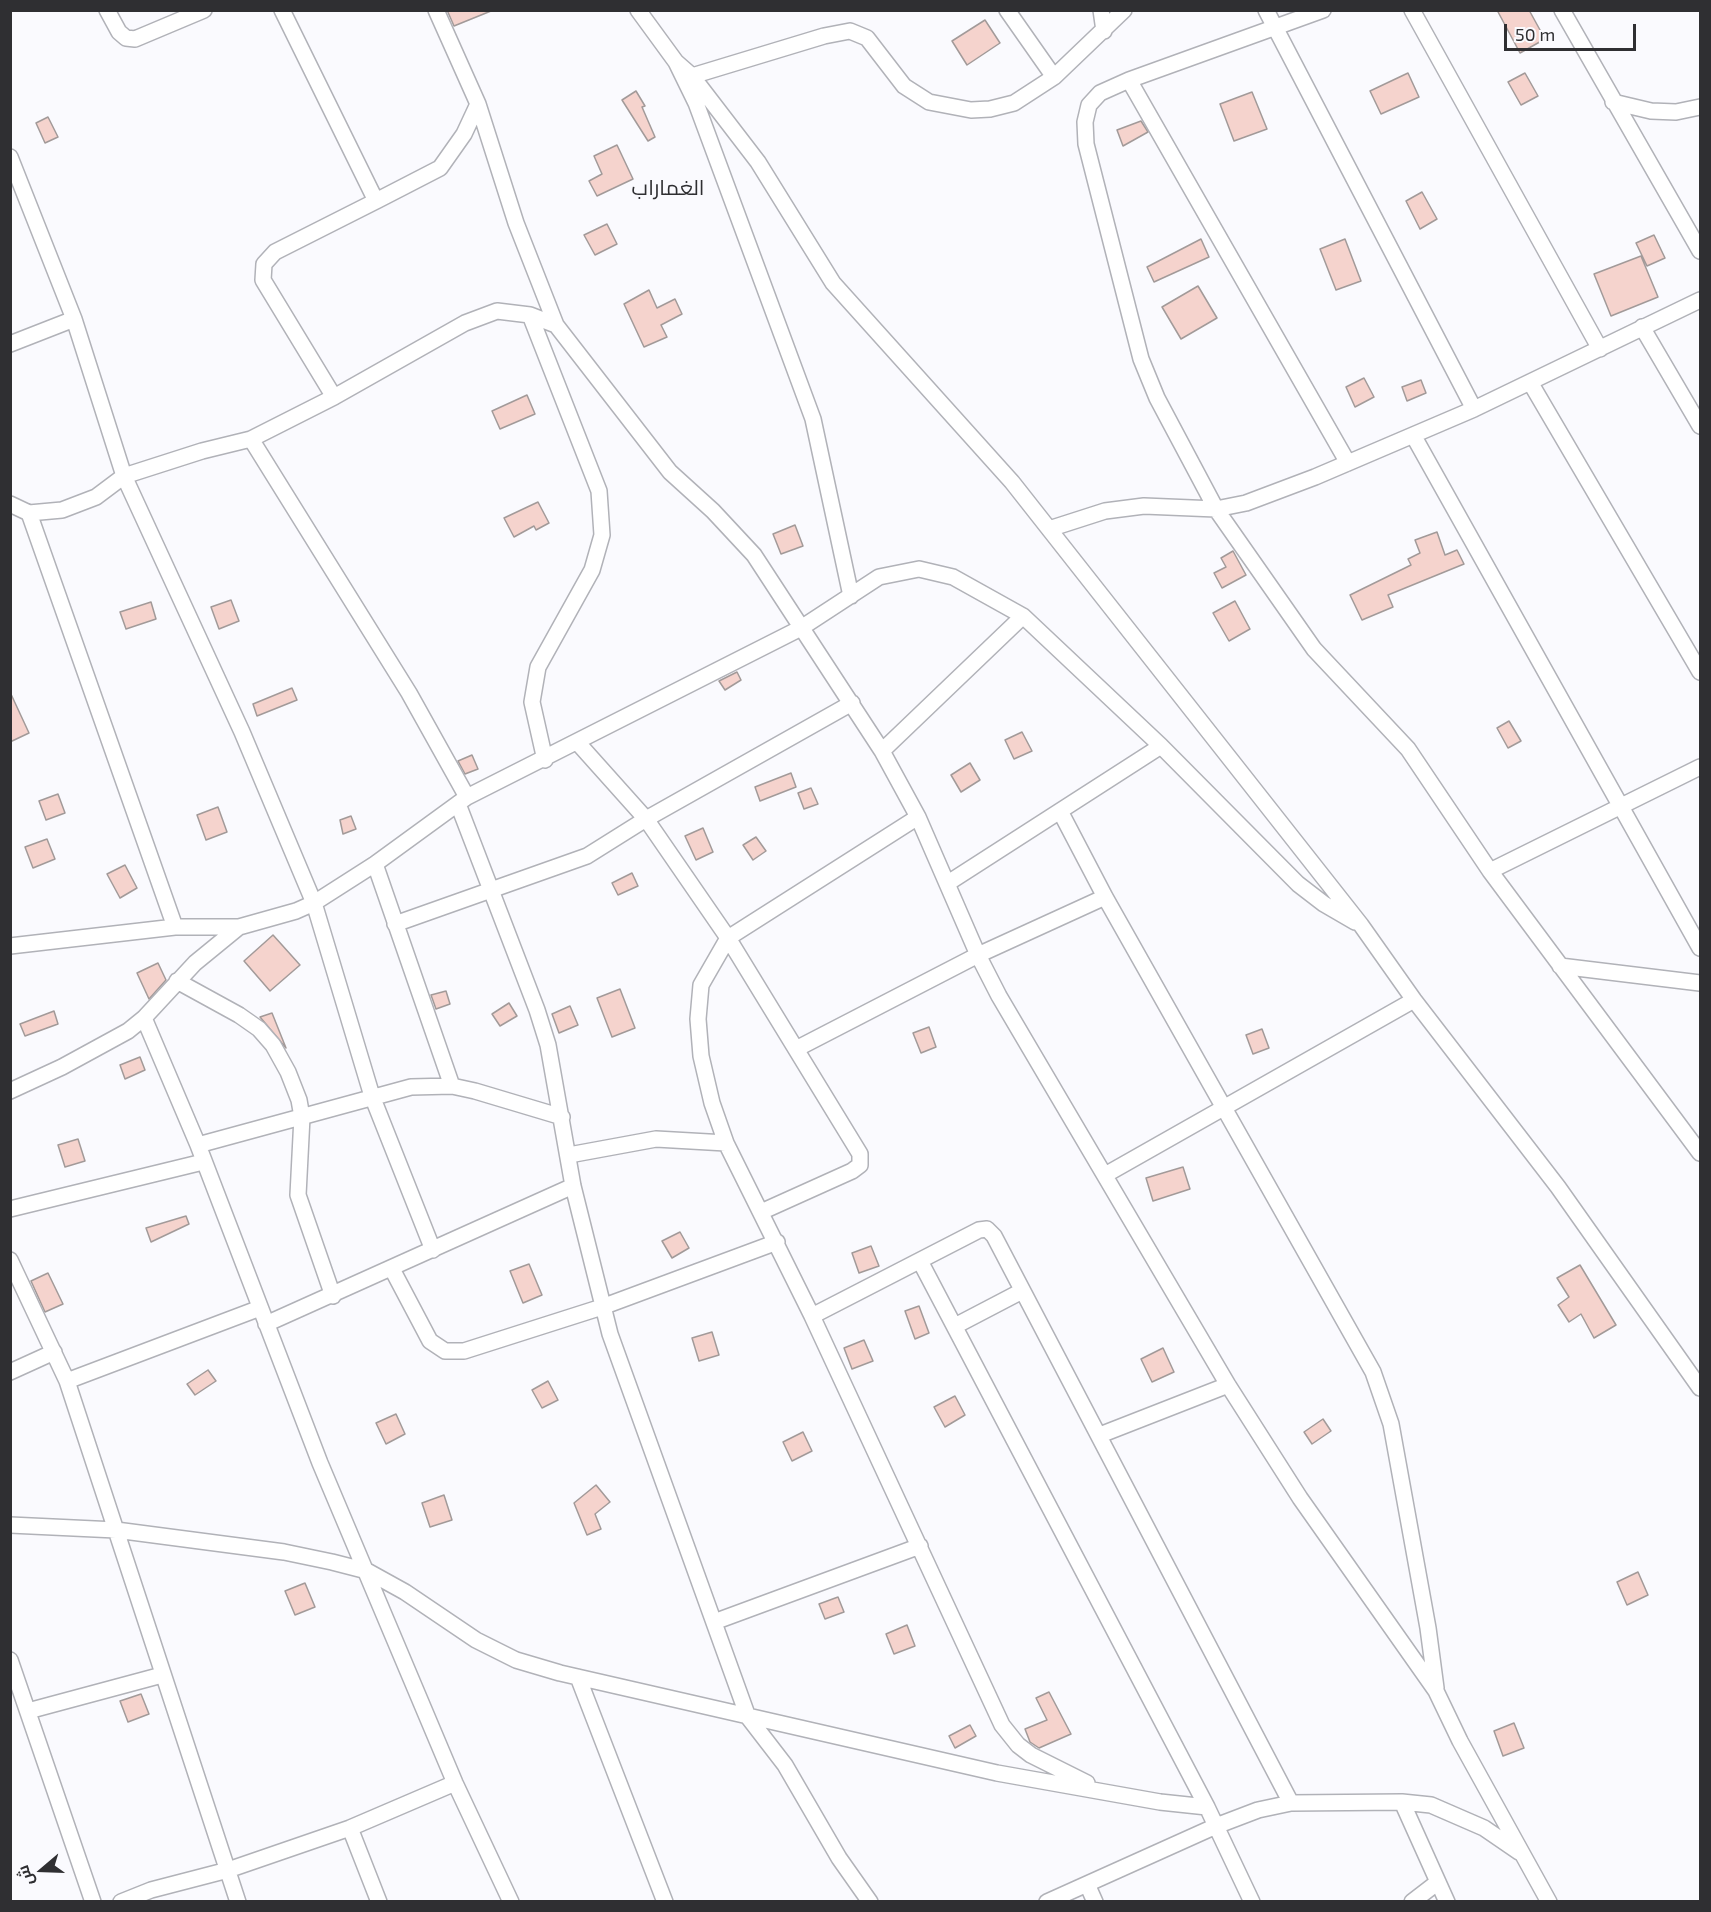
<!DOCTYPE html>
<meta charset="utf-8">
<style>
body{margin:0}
#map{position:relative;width:1711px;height:1912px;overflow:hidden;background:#fafafe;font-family:"Exo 2",Cairo,sans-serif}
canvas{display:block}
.frame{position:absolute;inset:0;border:12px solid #2f2f32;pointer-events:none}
.north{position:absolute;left:12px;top:1840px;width:60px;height:60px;-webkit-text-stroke:4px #fafafe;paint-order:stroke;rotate:251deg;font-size:16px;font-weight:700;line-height:24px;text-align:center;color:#2f2f32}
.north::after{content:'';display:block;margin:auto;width:21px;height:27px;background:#2f2f32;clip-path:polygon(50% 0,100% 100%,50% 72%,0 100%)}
.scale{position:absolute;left:1504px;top:24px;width:132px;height:27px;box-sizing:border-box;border:3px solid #2f2f32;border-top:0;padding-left:8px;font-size:18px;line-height:21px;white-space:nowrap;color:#2f2f32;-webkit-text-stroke:4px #fafafe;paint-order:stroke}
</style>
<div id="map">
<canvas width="1711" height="1912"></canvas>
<div class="frame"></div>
<div class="north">ش</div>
<div class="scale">50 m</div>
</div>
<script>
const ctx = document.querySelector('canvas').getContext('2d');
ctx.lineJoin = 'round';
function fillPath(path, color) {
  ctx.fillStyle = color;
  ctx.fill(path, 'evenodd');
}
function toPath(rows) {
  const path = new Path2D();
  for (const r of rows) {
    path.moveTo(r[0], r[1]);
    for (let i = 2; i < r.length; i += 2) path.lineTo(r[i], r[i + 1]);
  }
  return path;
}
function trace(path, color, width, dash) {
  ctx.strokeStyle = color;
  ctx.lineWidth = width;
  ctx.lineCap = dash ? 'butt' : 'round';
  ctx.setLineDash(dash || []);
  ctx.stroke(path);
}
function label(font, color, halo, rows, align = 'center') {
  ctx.font = font + ' "Exo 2",Cairo,sans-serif';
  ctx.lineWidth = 4.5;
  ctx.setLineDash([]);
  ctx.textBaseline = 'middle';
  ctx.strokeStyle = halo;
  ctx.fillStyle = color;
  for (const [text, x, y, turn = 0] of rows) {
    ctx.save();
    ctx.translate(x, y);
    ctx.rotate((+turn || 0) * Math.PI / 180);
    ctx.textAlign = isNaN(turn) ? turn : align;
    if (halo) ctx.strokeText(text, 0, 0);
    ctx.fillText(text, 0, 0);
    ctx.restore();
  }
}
const building = toPath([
 [447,10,490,10,491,11,454,26,447,10],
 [1497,10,1529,10,1545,39,1520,53,1497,10],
 [985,20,1000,43,967,65,952,41,985,20],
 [1408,73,1419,97,1381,114,1370,91,1408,73],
 [1525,73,1538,96,1521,105,1508,82,1525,73],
 [636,91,645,106,642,107,655,137,648,141,622,100,636,91],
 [1252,92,1267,129,1234,141,1220,104,1252,92],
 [48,117,58,137,45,143,36,123,48,117],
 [1141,121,1148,132,1123,146,1117,130,1141,121],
 [617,145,633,179,597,196,589,181,602,174,594,156,617,145],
 [1422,192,1437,219,1420,229,1406,201,1422,192],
 [607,224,617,244,595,255,584,235,607,224],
 [1654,235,1665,258,1647,266,1636,243,1654,235],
 [1201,239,1209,257,1154,282,1147,267,1201,239],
 [1345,239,1361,281,1336,290,1320,249,1345,239],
 [1641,256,1658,297,1611,316,1594,274,1641,256],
 [1198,286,1217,318,1181,339,1162,307,1198,286],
 [649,290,657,308,675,299,682,314,661,325,667,337,644,347,624,304,649,290],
 [1364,378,1374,397,1355,407,1346,387,1364,378],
 [1421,380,1426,393,1407,401,1402,387,1421,380],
 [527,395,535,414,500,429,492,411,527,395],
 [538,502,549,523,536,530,534,526,514,537,504,518,538,502],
 [795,525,803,546,781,554,773,534,795,525],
 [1437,532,1445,555,1457,550,1464,564,1388,595,1393,607,1362,620,1350,595,1411,565,1408,559,1420,553,1415,540,1437,532],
 [1233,551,1246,575,1222,588,1214,573,1226,567,1221,558,1233,551],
 [231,600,239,621,219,629,211,607,231,600],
 [1235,601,1250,629,1229,641,1213,613,1235,601],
 [151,602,156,619,126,629,120,612,151,602],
 [737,672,741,680,725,690,719,681,737,672],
 [292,688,297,700,257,716,253,704,292,688],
 [10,692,29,733,10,742,10,692],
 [1509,721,1521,741,1508,748,1497,728,1509,721],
 [1022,732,1032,751,1014,759,1005,740,1022,732],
 [472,755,478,769,465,774,458,761,472,755],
 [970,763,980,780,961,792,951,775,970,763],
 [791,773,796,787,760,801,755,787,791,773],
 [811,788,818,804,804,809,798,793,811,788],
 [58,794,65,813,46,820,39,801,58,794],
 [218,807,227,832,206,840,197,815,218,807],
 [351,816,356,829,343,834,340,820,351,816],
 [703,828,713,852,696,860,685,836,703,828],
 [756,837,766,851,753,860,743,845,756,837],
 [47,839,55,859,33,868,25,847,47,839],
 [125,865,137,888,120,898,107,874,125,865],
 [632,873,638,886,618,895,612,883,632,873],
 [273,935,300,965,270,991,244,961,273,935],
 [158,963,166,980,149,999,137,973,158,963],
 [620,989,635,1028,612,1037,597,998,620,989],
 [446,991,450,1004,436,1009,431,995,446,991],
 [509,1003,517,1016,500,1026,492,1014,509,1003],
 [570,1006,578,1025,559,1033,552,1014,570,1006],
 [54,1011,58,1024,25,1036,20,1024,54,1011],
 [272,1013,286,1048,260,1017,272,1013],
 [929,1027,936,1047,921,1053,913,1033,929,1027],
 [1262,1029,1269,1048,1253,1054,1246,1035,1262,1029],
 [140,1057,145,1070,125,1079,120,1065,140,1057],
 [78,1139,85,1161,65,1167,58,1145,78,1139],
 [1183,1167,1190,1189,1153,1201,1146,1178,1183,1167],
 [186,1216,189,1224,151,1242,146,1228,186,1216],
 [680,1232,689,1248,672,1258,662,1241,680,1232],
 [871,1246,879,1266,859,1273,852,1253,871,1246],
 [529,1264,542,1295,523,1303,510,1271,529,1264],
 [1580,1265,1616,1325,1594,1338,1581,1314,1569,1322,1558,1305,1569,1297,1557,1278,1580,1265],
 [48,1273,63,1304,45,1312,31,1281,48,1273],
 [919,1306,929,1333,915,1339,905,1311,919,1306],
 [712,1332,719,1355,699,1361,692,1338,712,1332],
 [864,1340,873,1361,852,1369,844,1348,864,1340],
 [1163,1348,1174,1372,1152,1382,1141,1359,1163,1348],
 [208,1370,216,1381,195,1395,187,1384,208,1370],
 [548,1381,558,1400,542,1408,532,1390,548,1381],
 [955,1396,965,1415,945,1427,934,1407,955,1396],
 [396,1414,405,1434,386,1444,376,1423,396,1414],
 [1323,1419,1331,1431,1312,1444,1304,1432,1323,1419],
 [803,1432,812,1451,792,1461,783,1442,803,1432],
 [596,1485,610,1502,595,1514,601,1529,587,1535,574,1503,596,1485],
 [444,1495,452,1520,430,1527,422,1503,444,1495],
 [1638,1572,1648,1595,1627,1605,1617,1582,1638,1572],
 [305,1583,315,1607,295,1615,285,1591,305,1583],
 [838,1597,844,1612,825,1619,819,1604,838,1597],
 [907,1625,915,1646,894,1654,886,1634,907,1625],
 [1049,1692,1071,1734,1039,1748,1030,1742,1025,1729,1047,1720,1036,1698,1049,1692],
 [141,1694,149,1714,128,1722,120,1701,141,1694],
 [1514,1723,1524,1748,1503,1756,1494,1731,1514,1723],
 [970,1725,976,1736,955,1748,949,1736,970,1725]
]);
fillPath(building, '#f5d3cd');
trace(building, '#a29a99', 1.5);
const street = toPath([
 [107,10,119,32,126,38,135,39,204,10],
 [282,10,376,201,440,168,464,134,478,104],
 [436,10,478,104,516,223,556,325,670,472,713,511,754,555,882,751,918,817,978,955,999,996,1228,1385,1300,1498,1436,1691,1460,1741,1549,1902],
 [638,10,676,62,696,103,813,419,851,596],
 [1007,10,1054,77],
 [1101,10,1104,31],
 [1266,10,1474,409],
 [1323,10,1129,80,1100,93,1089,105,1085,122,1086,144,1141,359,1157,398,1216,509,1314,649,1408,749,1490,871,1700,1153],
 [1412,10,1600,349],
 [1562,10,1700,251],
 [676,62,692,76,758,162,833,283,1012,482,1361,925,1414,1000,1558,1187,1700,1388],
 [692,76,824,36,850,31,867,38,904,86,929,102,971,110,990,109,1014,103,1054,77,1124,10],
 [1129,80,1348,463],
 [1613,102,1651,111,1676,112,1700,107],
 [10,157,74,319,124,476,242,732,314,903,372,1096,433,1250],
 [530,315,599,491,602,535,592,570,538,667,532,702,545,760],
 [1642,327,1700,426],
 [10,344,74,319],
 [1530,382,1700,672],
 [334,397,263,280,264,264,275,252,376,201],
 [1413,435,1700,948],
 [251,439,409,693,467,797],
 [10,504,29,513,62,510,96,497,124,476,202,451,251,439,334,397,465,323,497,311,530,315,556,325],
 [29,513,175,927],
 [1049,529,1105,511,1144,506,1216,509,1246,503,1315,477,1474,409,1700,300],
 [578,743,646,819,728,938,860,1154,860,1165,852,1171,761,1212],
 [882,751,1023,616],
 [458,804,537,1010,548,1045,573,1186,610,1334,748,1717,785,1765,839,1858,870,1902],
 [1060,811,1105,897,1373,1372,1391,1424,1428,1628,1436,1688],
 [918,817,728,938,701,985,698,1019,701,1056,712,1103,726,1143,812,1316,1002,1725,1018,1745,1031,1755,1087,1783],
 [375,864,452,1086],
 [1490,871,1700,767],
 [948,883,1161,746],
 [395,924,587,856,646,819,852,703],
 [10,946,175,927,239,927,296,911,314,903,375,864,467,797,801,628,879,577,919,569,953,577,1023,616,1161,746,1298,884,1324,904,1355,922],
 [1560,966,1700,983],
 [177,981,239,1015,259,1029,273,1045,288,1072,299,1100,302,1117,298,1195,333,1296],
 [144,1018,198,1145,320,1463,455,1783,511,1902],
 [798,1048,978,955,1105,897],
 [10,1091,62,1067,128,1031,144,1018,195,963,239,927],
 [198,1145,411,1087,452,1086,475,1091,562,1117],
 [569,1155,656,1139,726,1143],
 [1105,1175,1414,1000],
 [10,1209,203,1162],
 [10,1260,67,1381,238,1902],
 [920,1261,1207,1807,1252,1902],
 [392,1269,430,1341,445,1351,464,1351,602,1307,777,1242],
 [812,1316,979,1230,987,1229,994,1236,1291,1803],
 [266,1324,573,1186],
 [955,1326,1022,1291],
 [10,1372,54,1352],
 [67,1381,260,1308],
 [1100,1435,1228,1385],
 [10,1525,116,1530,284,1552,332,1562,367,1571,405,1592,476,1640,516,1660,560,1673,997,1773,1160,1802,1207,1807],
 [714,1622,920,1546],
 [10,1660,93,1902],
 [578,1677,665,1902],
 [28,1711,162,1675],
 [1402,1802,1447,1902],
 [350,1828,379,1902],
 [1087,1884,1095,1902],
 [121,1902,151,1890,228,1870,350,1828,455,1783],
 [1047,1902,1216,1826,1258,1810,1291,1803,1402,1802,1431,1805,1484,1828,1519,1852],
 [1412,1902,1438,1882]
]);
trace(street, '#b1b2b8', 18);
trace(street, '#fff', 15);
label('21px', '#2f2f32', '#fafafe', [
 ["الغماراب",668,188]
]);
</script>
